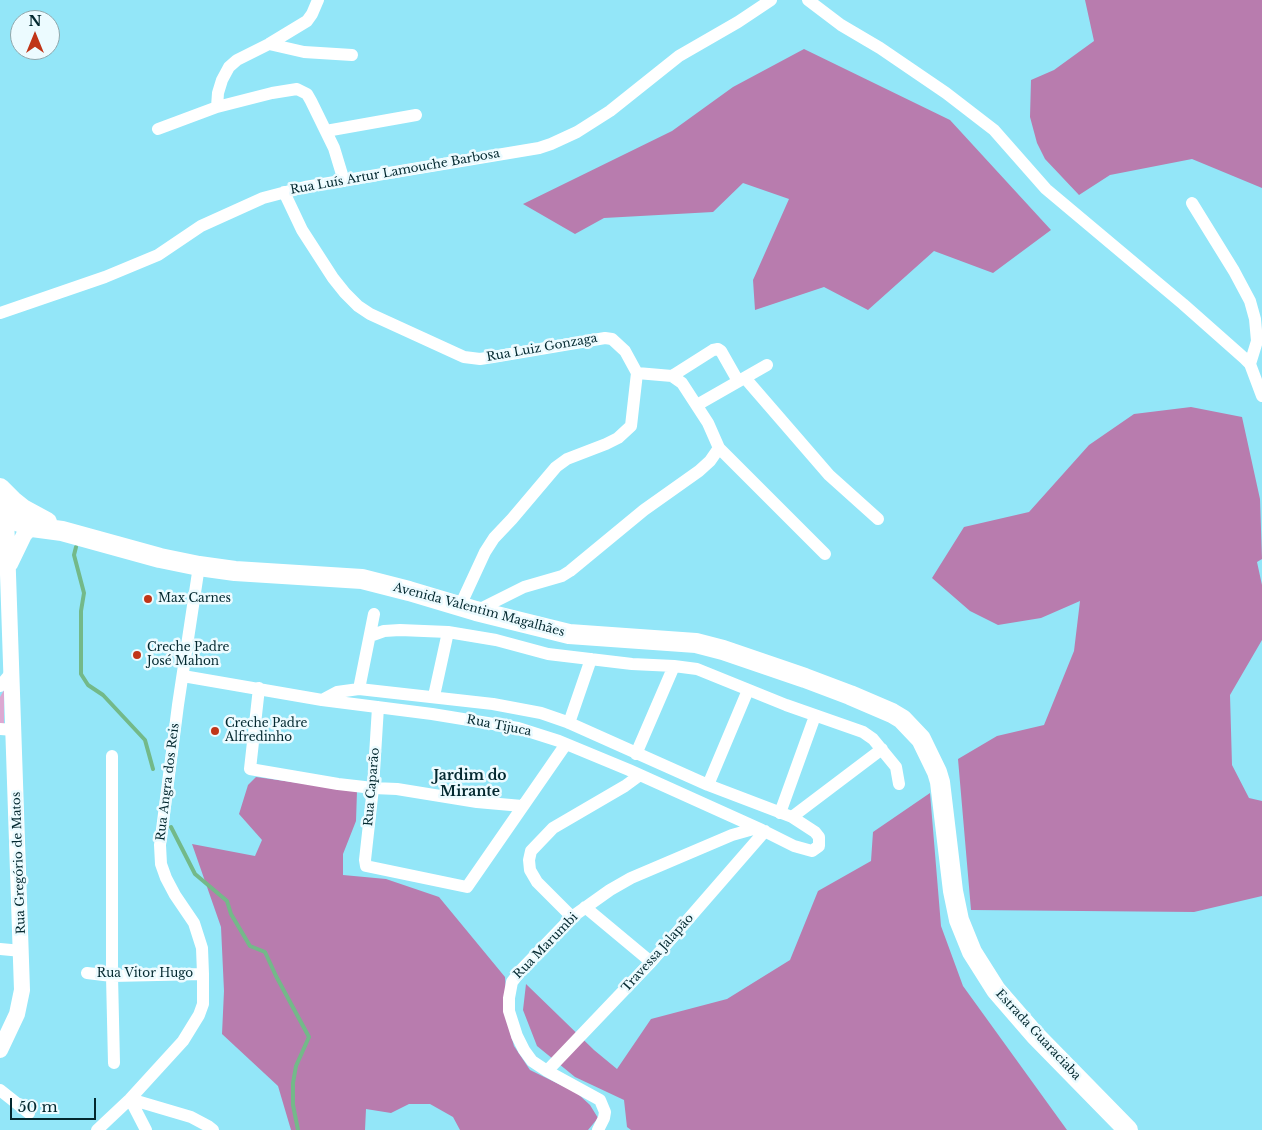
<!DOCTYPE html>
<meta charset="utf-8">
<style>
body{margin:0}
#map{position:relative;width:1262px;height:1130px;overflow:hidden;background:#93e6f8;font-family:"Libre Baskerville",serif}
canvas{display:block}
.north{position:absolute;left:10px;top:10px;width:50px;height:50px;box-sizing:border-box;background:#ecfbff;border:1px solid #8fa7ac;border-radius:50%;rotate:0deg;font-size:14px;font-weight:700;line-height:20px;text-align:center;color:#03282f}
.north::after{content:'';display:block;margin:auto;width:18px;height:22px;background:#c03518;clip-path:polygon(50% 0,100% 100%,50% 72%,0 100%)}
.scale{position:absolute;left:10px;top:1098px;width:86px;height:22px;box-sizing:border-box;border:2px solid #03282f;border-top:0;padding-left:6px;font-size:15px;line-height:18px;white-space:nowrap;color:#03282f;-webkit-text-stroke:4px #ecfbff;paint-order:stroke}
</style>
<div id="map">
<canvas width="1262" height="1130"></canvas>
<div class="north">N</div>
<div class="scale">50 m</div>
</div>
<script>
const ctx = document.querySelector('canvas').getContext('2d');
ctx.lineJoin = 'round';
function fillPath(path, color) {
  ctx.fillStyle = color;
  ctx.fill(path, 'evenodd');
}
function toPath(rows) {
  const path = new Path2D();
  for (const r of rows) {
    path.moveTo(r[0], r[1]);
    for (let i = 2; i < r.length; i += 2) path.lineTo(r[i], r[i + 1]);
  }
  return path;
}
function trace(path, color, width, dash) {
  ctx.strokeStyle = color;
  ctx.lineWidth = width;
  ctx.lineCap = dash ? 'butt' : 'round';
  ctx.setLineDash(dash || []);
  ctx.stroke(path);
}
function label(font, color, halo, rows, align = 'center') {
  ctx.font = font + ' "Libre Baskerville",serif';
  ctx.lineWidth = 5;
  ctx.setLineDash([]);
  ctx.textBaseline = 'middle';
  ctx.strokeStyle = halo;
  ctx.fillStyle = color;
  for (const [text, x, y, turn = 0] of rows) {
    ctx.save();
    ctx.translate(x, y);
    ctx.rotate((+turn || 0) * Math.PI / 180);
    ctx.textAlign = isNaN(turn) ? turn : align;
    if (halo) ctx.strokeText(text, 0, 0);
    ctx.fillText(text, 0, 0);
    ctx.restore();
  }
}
fillPath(toPath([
 [4,690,4,725,0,724,0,697]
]), '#dca9d2');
fillPath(toPath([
 [1085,0,1262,0,1262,188,1192,159,1110,175,1079,195,1045,159,1037,143,1030,117,1031,80,1054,70,1094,41],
 [804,49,950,120,1051,230,993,273,934,251,868,310,824,287,755,310,753,280,789,199,743,183,713,212,604,218,575,234,523,204,672,131,733,87],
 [1191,407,1242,417,1260,499,1262,559,1257,562,1262,585,1262,640,1230,695,1232,765,1249,798,1262,801,1262,896,1194,912,971,910,958,759,997,736,1044,725,1074,651,1080,601,1041,618,998,625,970,611,932,578,964,527,1029,512,1089,445,1134,414],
 [256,777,357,791,356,821,343,854,343,875,386,879,439,897,505,977,508,1025,514,1046,530,1070,577,1093,590,1105,598,1118,588,1130,460,1130,453,1117,430,1104,409,1104,391,1113,366,1109,365,1130,291,1130,278,1086,222,1034,224,991,221,927,192,844,255,856,262,840,239,814,248,785],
 [930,793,941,926,963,986,1067,1130,631,1130,627,1127,624,1100,575,1077,537,1046,523,1010,526,984,594,1050,617,1069,651,1019,727,999,790,960,818,891,871,861,873,832]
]), '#b87cae');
trace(toPath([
 [76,547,74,555,84,593,81,611,81,674,88,685,103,695,145,740,153,769],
 [171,827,195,874,227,901,231,914,250,946,265,952,276,976,309,1037,296,1066,293,1083,293,1105,298,1130]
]), '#73b989', 4);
trace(toPath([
 [808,0,841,25,880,48,946,93,994,130,1046,189,1183,304,1244,358,1250,364,1262,396],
 [269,44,304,52,352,55],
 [217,107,218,93,222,80,229,67,237,60,269,44,307,21,312,14,318,0],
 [158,129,217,107,272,93,297,89,307,94,311,101,334,148,344,181],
 [326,131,416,115],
 [284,192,302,230,333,278,345,293,358,306,370,314,464,357,480,359,493,357,605,338,612,339,625,351,637,373,631,426,618,438,606,444,567,459,556,467,512,519,494,538,485,552,460,606],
 [1192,203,1234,271,1250,301,1255,319,1257,341,1250,364],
 [0,313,105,277,158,255,201,226,263,198,305,187,539,148,551,144,577,132,610,111,679,56,738,22,771,0],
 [637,373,672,376,682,383,708,423,719,448,825,554],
 [672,376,713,350,718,349,721,351,738,381],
 [745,378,829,475,878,519],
 [697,405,767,365],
 [476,611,524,587,562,576,570,571,644,510,699,471,710,461,719,448],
 [370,636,384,631,400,630,448,632,496,640,548,654,632,664,674,666,697,669,786,705,863,732,873,739,896,767,899,784],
 [183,676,322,700,432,714,518,728,559,741,629,770,762,830,794,846,812,851,819,846,819,837,815,832,792,817,708,785,567,722,541,713,493,704,359,689,337,692,322,700],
 [0,686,12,672],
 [259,688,250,769,338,784,373,788,397,789,477,802,522,806],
 [359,689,374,614],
 [434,696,448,632],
 [378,707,373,788,365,860,366,866,467,887,566,744],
 [569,723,591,659],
 [0,729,14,730],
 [636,754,674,666],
 [112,756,112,976,114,1063],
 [708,785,748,690],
 [780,813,815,716],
 [792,817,882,749],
 [585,907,651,962],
 [572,917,537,882,530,870,529,860,531,851,553,828,625,786,640,775],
 [0,949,22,951],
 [87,973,112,976,203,974],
 [547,1071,651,962,765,831],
 [0,1090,29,1113],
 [130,1099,191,1117,208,1126,213,1130],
 [130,1099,146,1130],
 [97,1130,130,1099,183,1041,199,1015,203,1004,203,974,202,948,194,923,175,895,166,878,161,864,160,845,178,705,199,566],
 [598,1130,604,1118,605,1112,600,1100,547,1071,532,1061,524,1050,517,1036,509,1011,509,998,512,982,522,969,572,917,610,890,631,878,732,835,757,828]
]), '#fff', 12);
trace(toPath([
 [10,564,24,535,39,518],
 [0,1050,17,1014,22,990,6,515,11,506]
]), '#fff', 16);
trace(toPath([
 [0,488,13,501,23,509,47,522],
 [0,508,6,515,14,520,32,527,62,531,160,558,199,566,235,571,362,579,409,591,476,611,569,634,696,643,723,650,805,678,850,695,892,713,902,719,921,739,937,772,940,782,953,891,959,920,972,952,996,990,1035,1035,1128,1130]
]), '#fff', 20);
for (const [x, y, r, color] of [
 [148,599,5,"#c03518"],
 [137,655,5,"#c03518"],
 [215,731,5,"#c03518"]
]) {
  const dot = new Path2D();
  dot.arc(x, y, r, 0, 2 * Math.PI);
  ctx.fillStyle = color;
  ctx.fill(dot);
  trace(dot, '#ecfbff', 2);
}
label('12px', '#03282f', '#ecfbff', [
 ["Rua Luís Artur Lamouche Barbosa",395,172,-10],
 ["Rua Luiz Gonzaga",542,348,-10],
 ["Avenida Valentim Magalhães",479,610,15],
 ["Rua Tijuca",499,726,11],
 ["Rua Angra dos Reis",168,782,-83],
 ["Rua Caparão",372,787,-85],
 ["Rua Gregório de Matos",19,863,-92],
 ["Rua Marumbi",546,946,-46],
 ["Travessa Jalapão",658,953,-48],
 ["Rua Vitor Hugo",145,974],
 ["Estrada Guaraciaba",1038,1035,47]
]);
label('12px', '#03282f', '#ecfbff', [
 ["Max Carnes",158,599],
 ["Creche Padre",147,648],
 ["José Mahon",147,662],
 ["Creche Padre",225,724],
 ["Alfredinho",225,738]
], 'left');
label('bold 14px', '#03282f', '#ecfbff', [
 ["Jardim do",470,776],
 ["Mirante",470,792]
]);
</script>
